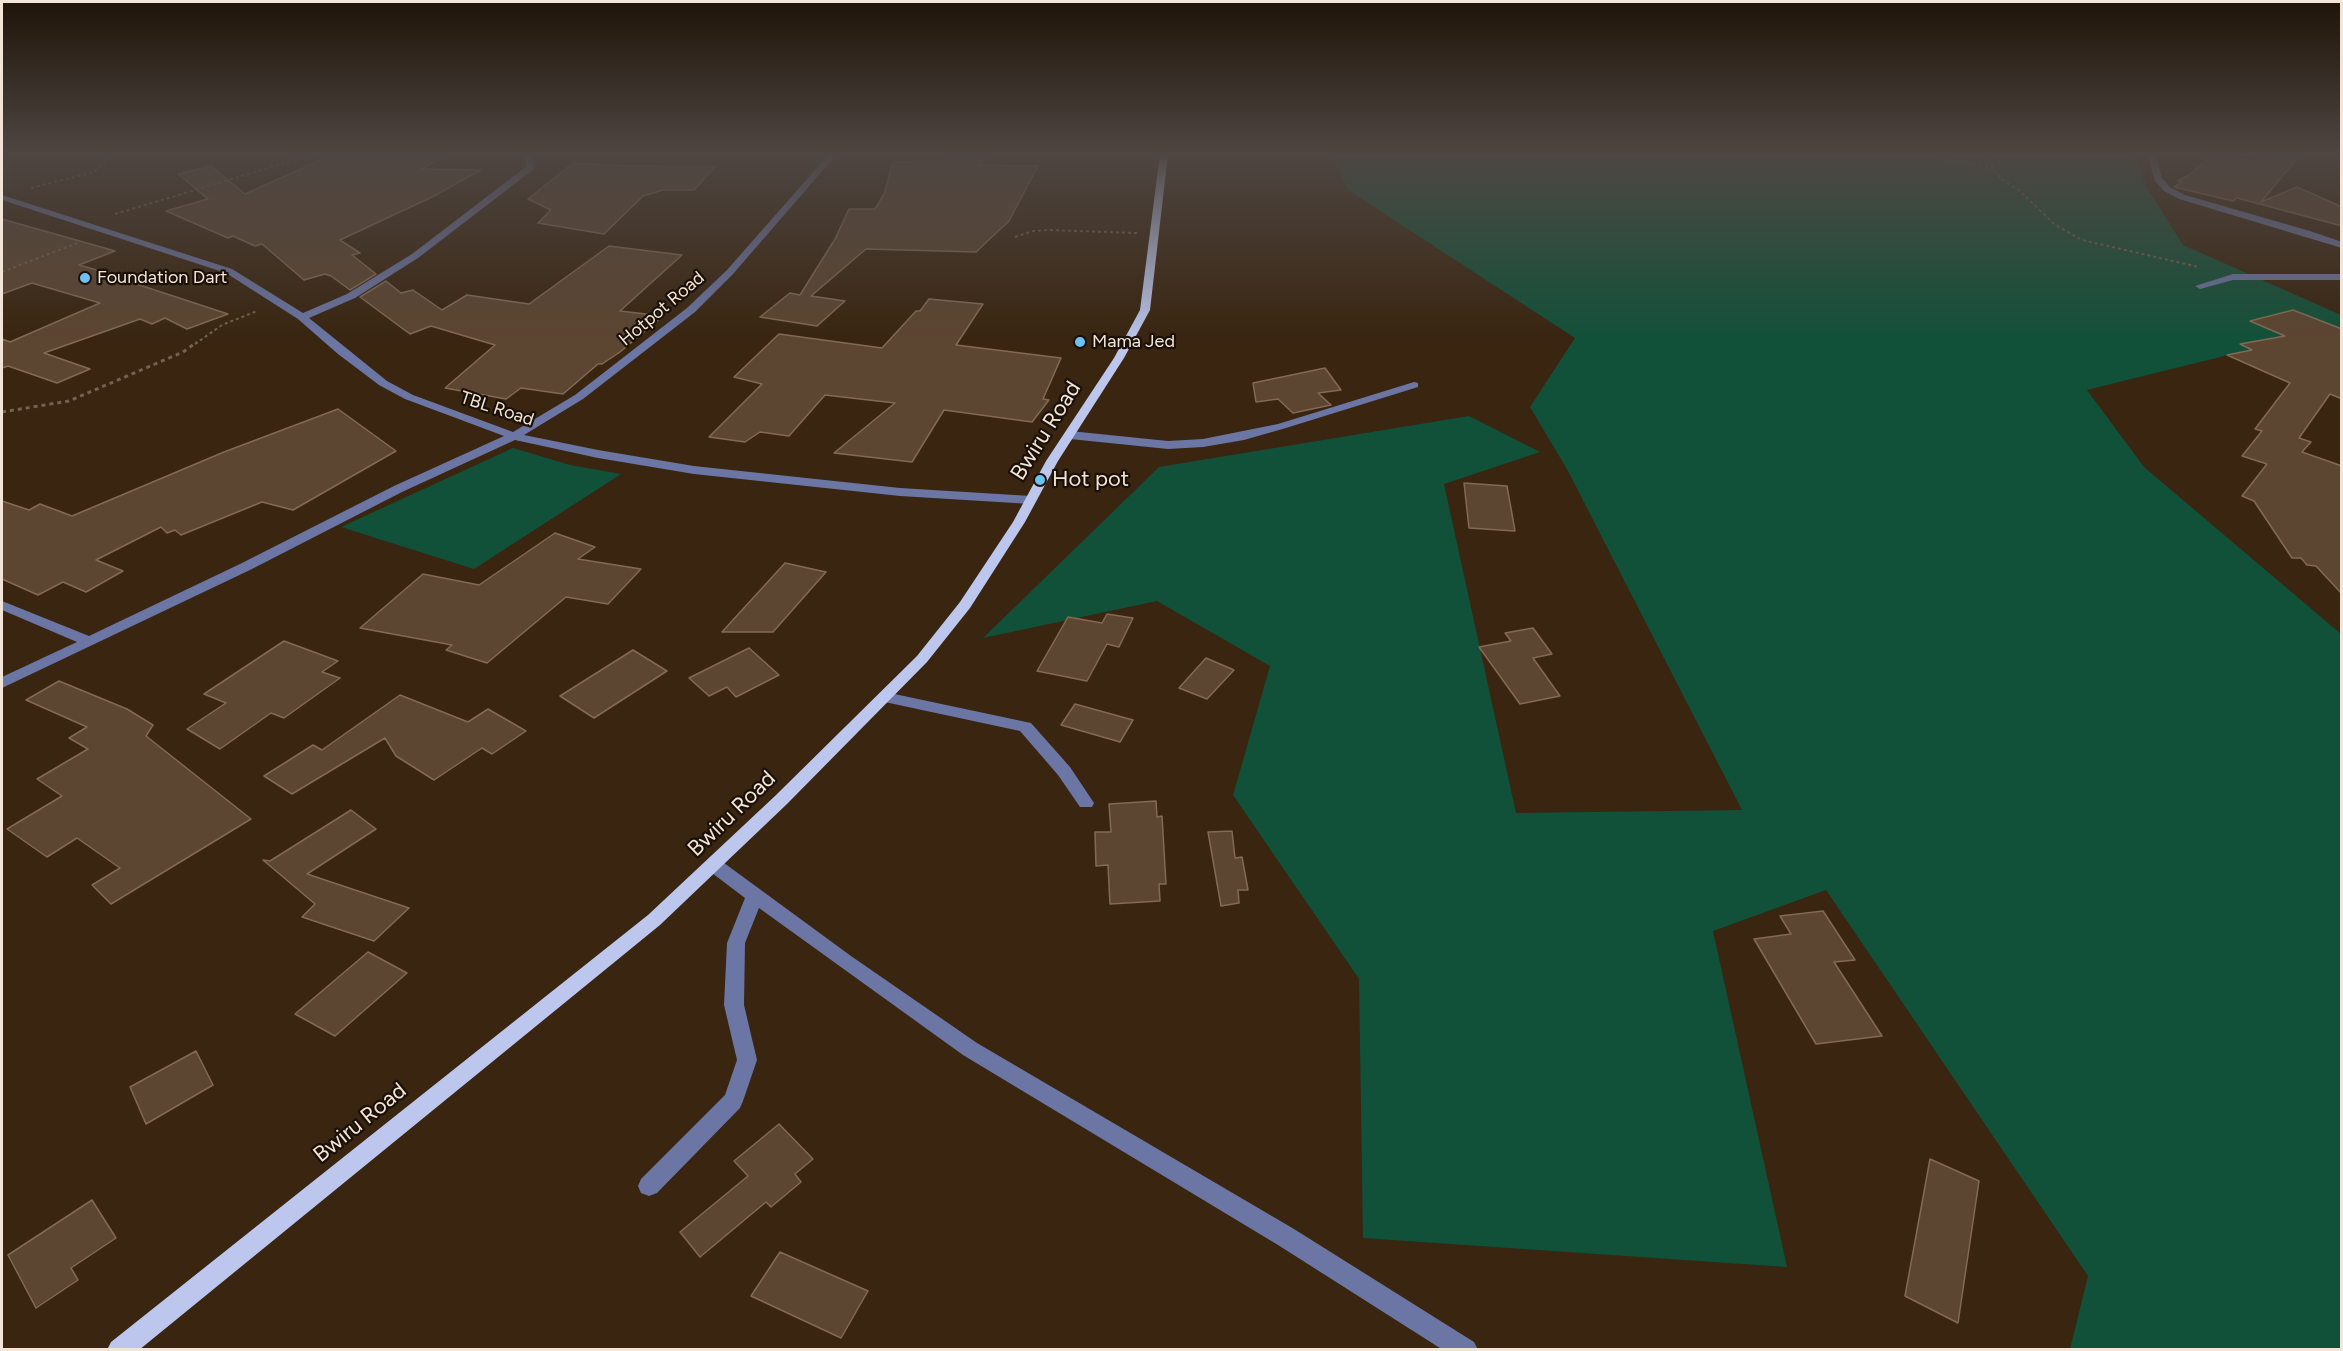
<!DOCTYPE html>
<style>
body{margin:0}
#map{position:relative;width:2343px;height:1351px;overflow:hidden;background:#392510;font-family:Figtree,sans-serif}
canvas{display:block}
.frame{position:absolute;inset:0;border:3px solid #f2e5d8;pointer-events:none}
</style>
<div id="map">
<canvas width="2343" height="1351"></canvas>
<div class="frame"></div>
</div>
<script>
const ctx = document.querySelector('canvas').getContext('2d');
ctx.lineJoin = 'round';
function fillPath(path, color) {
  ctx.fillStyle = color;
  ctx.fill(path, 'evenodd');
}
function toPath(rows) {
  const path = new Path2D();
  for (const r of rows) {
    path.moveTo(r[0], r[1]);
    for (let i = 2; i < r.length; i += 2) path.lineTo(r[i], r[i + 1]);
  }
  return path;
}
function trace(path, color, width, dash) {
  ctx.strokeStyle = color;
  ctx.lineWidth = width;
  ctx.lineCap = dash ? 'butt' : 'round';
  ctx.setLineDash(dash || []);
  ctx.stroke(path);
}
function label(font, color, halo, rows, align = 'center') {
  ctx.font = font + ' Figtree,sans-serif';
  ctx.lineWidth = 4.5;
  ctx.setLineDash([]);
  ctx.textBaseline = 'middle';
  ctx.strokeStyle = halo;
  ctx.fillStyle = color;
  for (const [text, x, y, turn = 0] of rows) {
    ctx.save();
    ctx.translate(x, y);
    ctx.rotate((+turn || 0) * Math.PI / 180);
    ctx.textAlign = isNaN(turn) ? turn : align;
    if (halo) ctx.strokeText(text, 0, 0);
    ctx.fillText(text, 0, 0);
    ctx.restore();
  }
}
fillPath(toPath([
 [1331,154,2134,154,2146,186,2183,245,2341,315,2341,327,2087,390,2144,467,2341,634,2341,1349,2070,1349,2088,1276,1826,890,1713,931,1787,1267,1363,1238,1359,979,1233,795,1270,666,1157,601,983,638,1159,467,1469,416,1540,452,1444,484,1516,813,1742,810,1568,471,1530,407,1575,338,1348,190],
 [513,448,570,465,621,474,474,569,341,527]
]), '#115139');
const building = toPath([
 [334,154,450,154,421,169,481,170,432,197,340,240,360,253,352,255,376,274,350,290,331,276,325,274,304,280,262,244,255,246,233,236,228,238,166,211,208,199,178,174,211,166,245,194,334,154],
 [959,154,985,156,979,165,1038,166,1009,221,976,252,866,249,811,296,845,301,817,326,760,317,790,293,800,295,835,239,849,209,875,209,884,194,893,162,945,161,952,155,959,154],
 [2213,154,2255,162,2262,154,2301,154,2261,202,2297,187,2342,207,2342,226,2237,198,2233,201,2174,187,2182,182,2178,181,2190,174,2213,154],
 [573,163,629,166,715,167,694,190,663,190,643,196,604,234,538,223,551,210,528,199,573,163],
 [2,219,115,251,79,265,118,276,115,277,228,314,187,329,165,318,152,324,140,319,44,353,90,369,57,383,8,366,2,368,2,339,10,342,100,303,32,283,2,294,2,219],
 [609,246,682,255,620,311,663,316,620,352,602,364,598,364,563,394,521,388,506,399,445,388,495,345,431,326,410,334,360,297,386,281,401,293,413,290,442,310,467,295,529,304,609,246],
 [929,299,983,304,956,345,1061,358,1043,399,1049,400,1032,422,944,410,912,462,834,453,895,403,825,395,789,436,760,432,745,442,709,437,762,384,734,377,779,334,882,348,916,311,920,311,929,299],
 [2293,310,2342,329,2342,399,2330,394,2299,438,2311,442,2302,452,2342,466,2342,594,2316,566,2307,565,2301,558,2292,558,2254,501,2242,496,2267,464,2242,456,2262,431,2255,429,2290,383,2227,355,2252,350,2240,344,2285,336,2250,321,2293,310],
 [1325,368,1341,390,1318,393,1331,405,1293,413,1278,399,1256,402,1253,383,1325,368],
 [338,409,396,451,293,510,262,502,181,535,175,530,167,533,161,527,96,560,123,571,86,592,63,582,38,595,2,579,2,501,29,510,40,504,72,516,224,452,338,409],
 [1464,483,1507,486,1515,531,1469,528,1464,483],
 [555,533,595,547,578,559,641,569,608,604,566,597,487,663,446,650,452,645,360,628,423,574,479,585,555,533],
 [785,563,826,572,773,632,722,632,785,563],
 [1107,614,1133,618,1119,647,1107,644,1087,681,1037,671,1068,617,1102,623,1107,614],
 [1533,628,1552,654,1533,658,1560,696,1520,704,1479,647,1511,641,1505,633,1533,628],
 [284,641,338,661,322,672,340,678,284,718,271,713,220,749,187,729,226,703,204,694,284,641],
 [749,648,779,675,736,697,727,687,709,696,689,678,749,648],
 [633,650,667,671,594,718,560,696,633,650],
 [1206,658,1234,670,1207,699,1179,688,1206,658],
 [59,681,127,709,153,725,146,736,251,819,111,904,92,885,120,868,77,838,47,857,7,829,62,796,37,779,88,749,69,738,87,727,26,700,59,681],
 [400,695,468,722,488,709,526,731,492,754,482,748,434,780,396,756,385,738,292,794,264,776,313,745,322,750,400,695],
 [1075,704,1133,720,1120,742,1061,725,1075,704],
 [1156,801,1157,817,1162,816,1166,884,1159,884,1160,901,1110,904,1108,865,1096,866,1095,832,1111,832,1109,804,1156,801],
 [351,810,376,829,307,874,409,908,374,941,302,917,315,904,263,860,270,861,351,810],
 [1232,831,1235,858,1242,857,1248,890,1238,890,1239,903,1221,906,1208,832,1232,831],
 [1823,911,1855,960,1834,962,1882,1036,1816,1044,1754,939,1791,934,1780,916,1823,911],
 [368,952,407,973,335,1036,295,1014,368,952],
 [196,1051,213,1085,146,1124,130,1087,196,1051],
 [779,1124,813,1159,795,1174,801,1182,771,1207,766,1202,700,1257,680,1232,748,1176,734,1161,779,1124],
 [1930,1159,1979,1181,1958,1323,1905,1296,1930,1159],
 [92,1200,116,1238,71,1268,78,1280,36,1308,8,1255,92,1200],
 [780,1252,868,1291,841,1338,751,1296,780,1252]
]);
fillPath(building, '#5c4531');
trace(building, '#836a54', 1.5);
trace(toPath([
 [1800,154,1822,158,1830,154],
 [1914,154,1993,168],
 [1991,154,1989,157,1993,168,2001,179,2020,191,2054,224,2082,240,2199,267],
 [31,188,94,172,113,154],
 [115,214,315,154],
 [1015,237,1033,231,1049,230,1137,233],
 [2,272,80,242],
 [195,344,222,325,257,311]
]), '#746250', 2, [3, 3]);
trace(toPath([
 [2,412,69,401,183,352,197,342]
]), '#746250', 3, [4, 4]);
fillPath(toPath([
 [524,154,532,154,534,169,418,258,355,298,309,318,387,381,413,395,513,432,575,395,687,308,727,270,829,154,837,154,733,274,695,312,583,399,524,435,598,450,694,466,900,488,1031,496,1037,500,1031,504,900,496,694,474,598,458,515,440,402,492,250,570,2,688,2,677,77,642,2,610,2,601,89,636,240,564,394,486,504,436,405,399,379,385,338,354,298,319,226,273,2,200,2,195,232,269,303,313,347,294,412,254,527,166,524,154],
 [2147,154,2155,154,2162,178,2170,187,2185,195,2310,231,2342,242,2342,248,2179,199,2164,191,2155,181,2147,154],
 [2233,274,2342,274,2342,280,2233,280,2200,289,2195,286,2233,274],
 [1414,382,1418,383,1418,387,1286,428,1244,440,1203,447,1168,449,1070,439,1064,435,1070,431,1168,441,1203,439,1278,424,1414,382],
 [885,692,1031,723,1070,767,1094,803,1092,807,1080,807,1058,775,1020,731,880,701,877,697,880,693,885,692],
 [714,858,720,860,851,956,977,1043,1294,1229,1474,1342,1478,1350,1443,1350,1278,1245,963,1055,759,908,745,943,744,1005,757,1060,743,1101,740,1108,657,1193,649,1196,641,1193,638,1186,641,1179,725,1095,737,1060,724,1005,727,943,745,898,708,870,705,865,708,860,714,858]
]), '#6b76a5');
fillPath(toPath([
 [1160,154,1168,154,1150,310,1124,358,1058,461,1025,522,970,608,927,662,787,804,660,925,139,1350,107,1350,111,1342,648,915,775,796,917,656,960,602,1013,522,1046,461,1114,358,1140,310,1160,154]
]), '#bdc7ee');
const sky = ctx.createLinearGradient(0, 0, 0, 343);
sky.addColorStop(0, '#1f1409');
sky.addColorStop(0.45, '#4e4642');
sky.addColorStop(1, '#4e464200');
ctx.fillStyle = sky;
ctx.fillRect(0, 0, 2343, 343);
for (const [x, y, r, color] of [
 [85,278,6,"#6dc2f3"],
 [1080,342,6,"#6dc2f3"],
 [1040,480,6,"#6dc2f3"]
]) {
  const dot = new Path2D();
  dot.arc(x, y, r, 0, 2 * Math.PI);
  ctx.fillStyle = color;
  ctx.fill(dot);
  trace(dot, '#1a1008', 2);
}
label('18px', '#f2e5d8', '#1a1008', [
 ["Foundation Dart",97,278],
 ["Mama Jed",1092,342]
], 'left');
label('18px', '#f2e5d8', '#1a1008', [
 ["Hotpot Road",662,309,-40],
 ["TBL Road",497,409,18]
]);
label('22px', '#f2e5d8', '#1a1008', [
 ["Bwiru Road",1046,431,-58],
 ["Bwiru Road",732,814,-44],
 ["Bwiru Road",360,1123,-39]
]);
label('22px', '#f2e5d8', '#1a1008', [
 ["Hot pot",1052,480]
], 'left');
</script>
